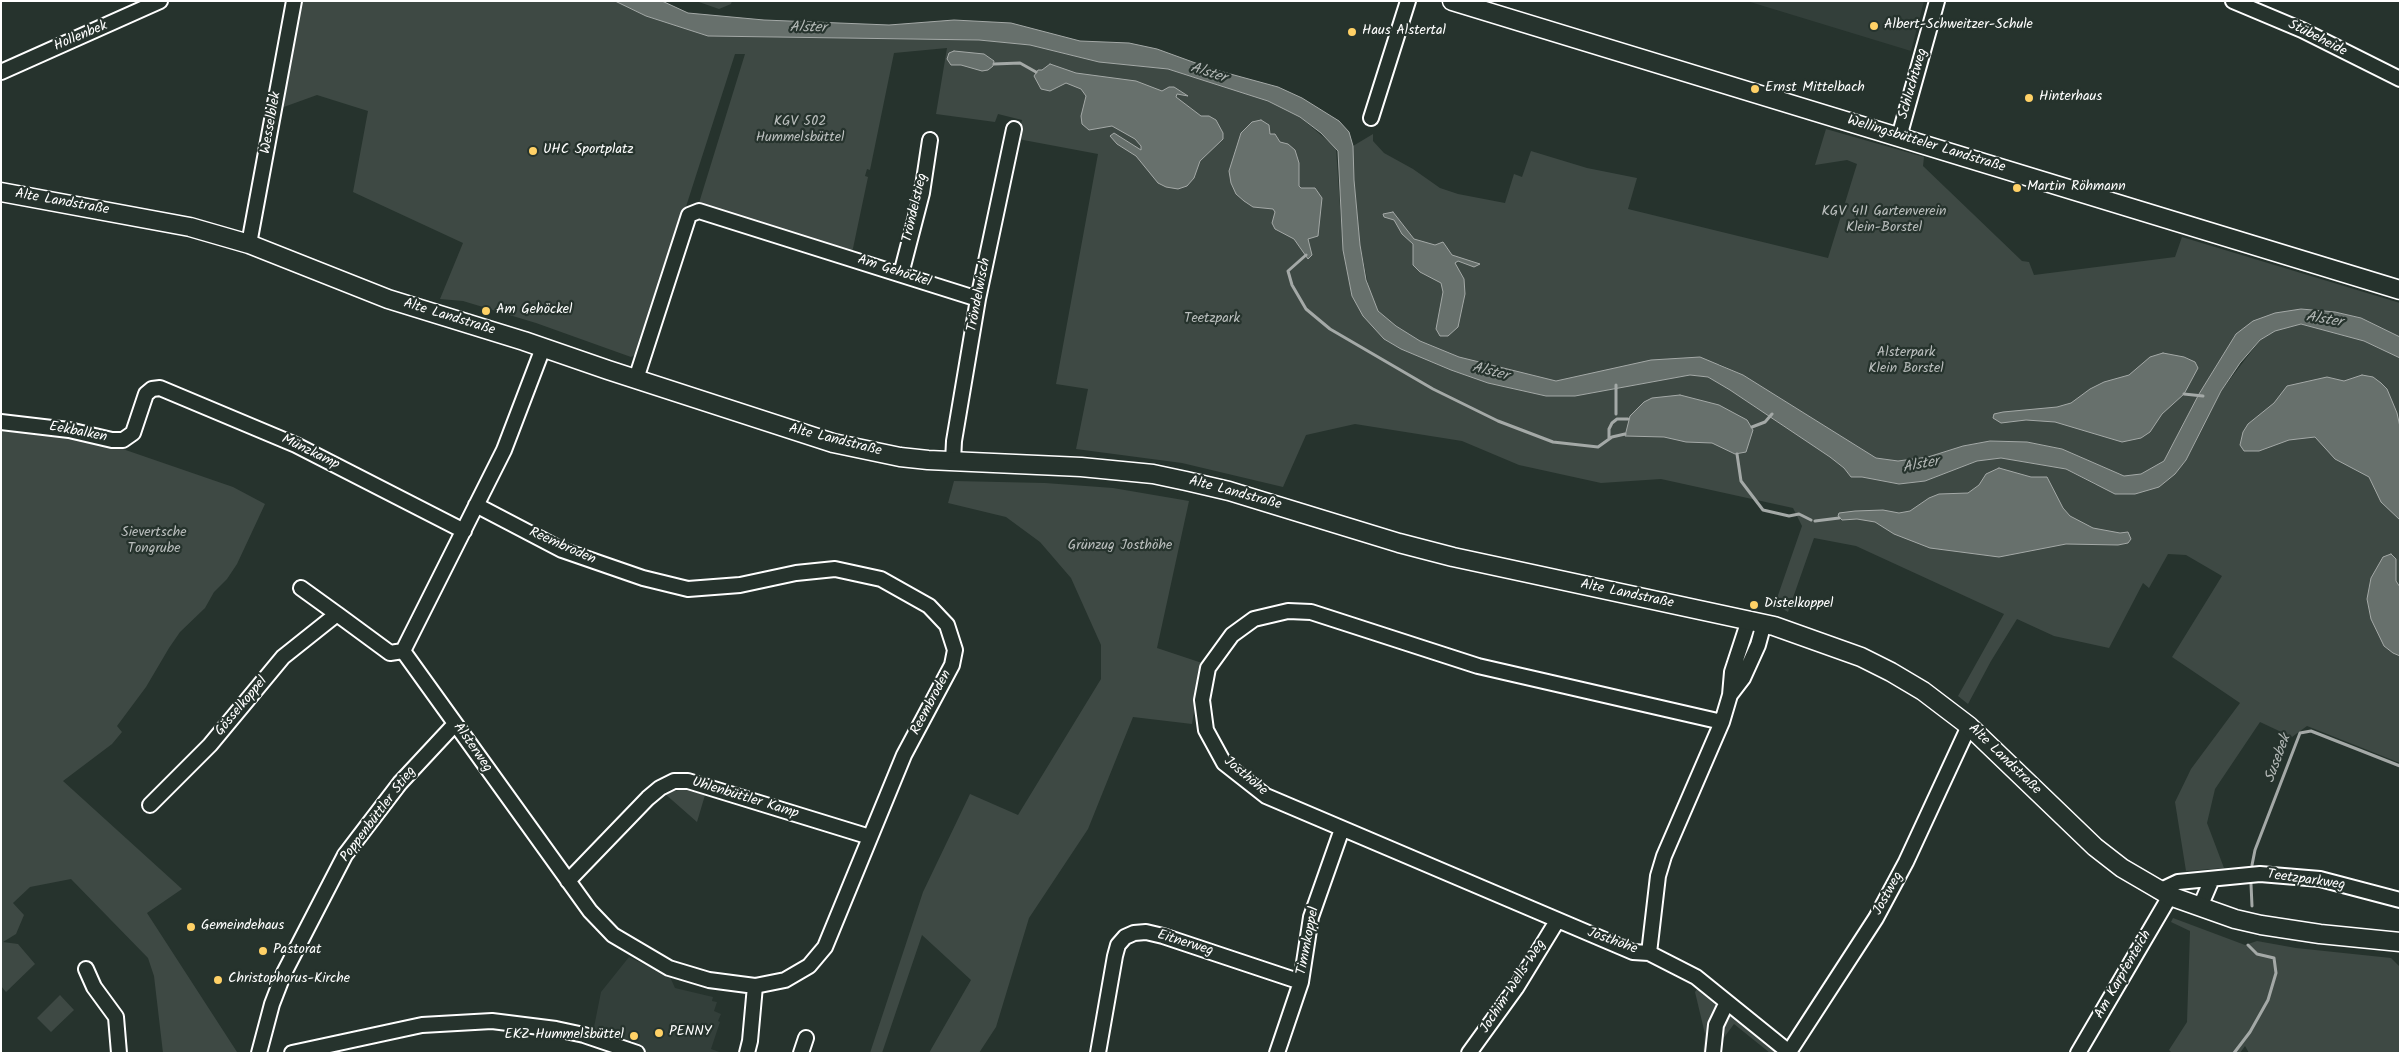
<!DOCTYPE html>
<meta charset="utf-8">
<style>
body{margin:0}
#map{position:relative;width:2401px;height:1054px;overflow:hidden;background:#26332d;font-family:Kalam,sans-serif}
canvas{display:block}
.frame{position:absolute;inset:0;border:2px solid #fff;pointer-events:none}
</style>
<div id="map">
<canvas width="2401" height="1054"></canvas>
<div class="frame"></div>
</div>
<script>
const ctx = document.querySelector('canvas').getContext('2d');
ctx.lineJoin = 'round';
function fillPath(path, color) {
  ctx.fillStyle = color;
  ctx.fill(path, 'evenodd');
}
function toPath(rows) {
  const path = new Path2D();
  for (const r of rows) {
    path.moveTo(r[0], r[1]);
    for (let i = 2; i < r.length; i += 2) path.lineTo(r[i], r[i + 1]);
  }
  return path;
}
function trace(path, color, width, dash) {
  ctx.strokeStyle = color;
  ctx.lineWidth = width;
  ctx.lineCap = dash ? 'butt' : 'round';
  ctx.setLineDash(dash || []);
  ctx.stroke(path);
}
function label(font, color, halo, rows, align = 'center') {
  ctx.font = font + ' Kalam,sans-serif';
  ctx.lineWidth = 4.5;
  ctx.setLineDash([]);
  ctx.textBaseline = 'middle';
  ctx.strokeStyle = halo;
  ctx.fillStyle = color;
  for (const [text, x, y, turn = 0] of rows) {
    ctx.save();
    ctx.translate(x, y);
    ctx.rotate((+turn || 0) * Math.PI / 180);
    ctx.textAlign = isNaN(turn) ? turn : align;
    if (halo) ctx.strokeText(text, 0, 0);
    ctx.fillText(text, 0, 0);
    ctx.restore();
  }
}
fillPath(toPath([
 [1747,1,1924,1,1911,51],
 [629,957,670,977,675,988,713,997,712,1001,717,1002,714,1011,721,1014,718,1021,720,1022,711,1049,722,1053,644,1053,593,1032,601,992]
]), '#333f3a');
fillPath(toPath([
 [300,1,615,1,646,16,708,36,979,40,1030,45,1099,62,1168,69,1268,101,1300,117,1336,148,1343,250,1352,296,1384,339,1401,349,1451,370,1488,383,1546,396,1575,396,1690,375,1708,377,1730,390,1830,457,1844,468,1851,477,1862,477,1899,484,1925,481,1977,461,2001,458,2066,469,2096,485,2175,474,2186,460,2221,391,2260,340,2275,331,2301,324,2364,341,2400,358,2400,763,2307,726,2292,737,2260,722,2215,789,2207,823,2224,868,2186,871,2175,802,2191,769,2240,703,2172,657,2222,576,2186,555,2168,554,2149,588,2143,583,2109,648,2054,636,2017,619,1991,661,1968,704,1958,696,2004,614,1856,546,1814,538,1788,612,1775,604,1802,526,1793,508,1661,479,1601,483,1519,465,1462,441,1355,424,1306,435,1283,487,1182,463,1076,449,1088,389,1056,384,1098,154,1018,139,1022,120,998,114,995,122,936,114,947,48,894,53,870,170,867,169,865,176,868,177,852,253,699,203,745,54,735,54,639,353,631,357,536,323,463,301,440,299,463,243,353,192,368,111,317,95,281,108],
 [696,1,732,1,731,4,719,9],
 [1826,129,1924,157,1923,166,2022,261,2029,262,2034,275,2175,257,2182,237,2400,303,2400,337,2361,318,2335,312,2301,309,2236,334,2199,394,2164,461,2150,471,2136,476,2124,476,2062,449,2027,442,1990,441,1963,446,1928,457,1898,461,1876,458,1743,375,1719,364,1593,374,1556,381,1546,379,1459,357,1420,341,1396,326,1378,311,1371,298,1360,245,1354,180,1353,146,1373,134,1373,141,1384,153,1413,169,1440,188,1458,194,1505,203,1514,174,1522,177,1531,151,1587,168,1637,178,1628,209,1828,258,1857,164,1847,160,1815,165],
 [1,426,114,446,233,487,265,504,237,564,227,579,214,592,205,608,180,632,169,648,146,687,117,726,122,732,112,744,63,781,182,889,147,913,237,1052,163,1053,154,976,148,958,71,879,30,887,13,903,24,915,16,934,3,942,18,944,35,964,6,992,1,986],
 [954,481,1045,483,1113,488,1189,501,1157,648,1202,663,1192,724,1133,717,1088,829,1029,918,996,1027,979,1053,929,1053,971,980,922,935,882,1053,870,1053,923,892,970,794,1018,815,1101,679,1101,645,1071,578,1040,542,1006,517,948,503],
 [684,789,705,795,697,822,664,793],
 [2173,918,2245,945,2257,941,2296,948,2391,958,2399,966,2400,1053,2249,1053,2245,1046,2240,1053,2172,1053,2169,1050,2187,1022,2190,931,2171,922],
 [1700,985,1717,1002,1709,1053,1703,1053,1705,1034,1695,992],
 [60,995,74,1010,51,1032,37,1018],
 [1732,1014,1781,1053,1770,1053,1734,1024,1720,1043,1721,1026,1728,1015]
]), '#3e4944');
const water = toPath([
 [615,1,662,1,688,13,764,20,889,25,954,20,1011,23,1080,41,1129,43,1157,49,1212,69,1278,87,1302,98,1339,121,1349,132,1353,146,1354,180,1360,245,1366,280,1378,311,1396,326,1420,341,1459,357,1556,381,1651,360,1700,357,1743,375,1876,458,1898,461,1928,457,1963,446,1990,441,2027,442,2062,449,2124,476,2141,474,2164,461,2199,394,2236,334,2253,321,2275,313,2301,309,2335,312,2361,318,2400,337,2400,358,2364,341,2301,324,2275,331,2260,340,2240,363,2221,391,2186,460,2175,474,2159,487,2135,494,2115,494,2066,469,2001,458,1977,461,1925,481,1899,484,1862,477,1851,477,1844,468,1830,457,1730,390,1708,377,1690,375,1575,396,1546,396,1488,383,1451,370,1401,349,1384,339,1363,316,1352,296,1343,250,1338,151,1321,133,1300,117,1268,101,1168,69,1099,62,1030,45,979,40,708,36,646,16,615,1],
 [954,51,984,54,994,61,993,66,988,70,982,71,961,65,951,65,947,59,949,53,954,51],
 [1050,64,1076,73,1136,81,1162,91,1169,87,1174,87,1188,96,1177,94,1176,97,1201,116,1209,116,1216,120,1223,133,1223,139,1200,161,1194,178,1187,186,1178,189,1166,187,1158,183,1136,156,1117,144,1110,136,1114,133,1141,150,1141,146,1135,139,1112,126,1089,130,1082,124,1081,116,1086,96,1081,89,1066,83,1050,91,1041,89,1034,76,1038,70,1042,70,1050,64],
 [1261,120,1269,125,1270,134,1275,134,1280,142,1288,144,1295,150,1299,163,1299,186,1301,188,1315,188,1322,198,1318,236,1308,239,1312,255,1308,259,1294,239,1275,229,1272,223,1275,212,1273,209,1253,207,1244,201,1236,194,1231,183,1229,171,1241,133,1252,122,1261,120],
 [1393,212,1414,239,1435,245,1443,242,1452,255,1480,264,1474,267,1458,261,1455,263,1464,279,1465,294,1458,327,1448,336,1440,336,1436,329,1443,292,1441,283,1420,272,1413,265,1413,244,1402,234,1394,220,1384,217,1383,214,1393,212],
 [2163,353,2184,357,2195,362,2198,368,2184,394,2162,414,2150,432,2141,438,2122,442,2055,422,2026,420,2001,423,1993,418,1994,414,2003,412,2057,407,2071,403,2090,389,2104,382,2129,375,2150,357,2163,353],
 [2362,375,2373,377,2381,383,2387,389,2397,413,2400,427,2400,520,2381,502,2369,477,2335,459,2315,437,2289,440,2259,451,2244,451,2240,445,2243,432,2248,424,2274,403,2287,386,2327,377,2344,381,2362,375],
 [1680,395,1719,405,1747,420,1753,430,1746,452,1735,454,1712,443,1686,442,1664,437,1625,436,1630,416,1644,402,1652,398,1680,395],
 [1999,468,2031,477,2047,477,2063,508,2070,516,2093,528,2120,533,2128,532,2131,539,2128,543,2118,545,2066,544,1999,557,1930,548,1894,534,1875,522,1857,519,1842,520,1838,516,1839,513,1855,511,1883,510,1899,513,1910,511,1929,498,1939,494,1968,493,1979,485,1986,474,1999,468],
 [2391,554,2396,559,2396,581,2400,587,2400,656,2393,653,2384,646,2371,619,2367,599,2371,578,2383,557,2391,554]
]);
fillPath(water, '#67706c');
trace(water, '#a4a9a7', 1);
trace(toPath([
 [994,64,1020,63,1036,72],
 [1306,255,1288,271,1292,285,1306,309,1330,329,1433,389,1498,421,1553,442,1598,447,1612,437,1625,434],
 [2184,394,2203,396],
 [1616,414,1616,385],
 [1752,427,1765,422,1772,414],
 [1609,438,1609,429,1612,423,1617,419,1628,419],
 [1737,454,1741,481,1763,510,1789,516,1799,514,1811,520],
 [1815,521,1839,518],
 [2252,865,2255,850,2300,733,2311,731,2400,766],
 [2251,884,2252,906],
 [2234,1053,2250,1032,2268,1000,2276,973,2274,958,2257,954,2248,945]
]), '#a4a9a7', 3);
const minor = toPath([
 [2233,1,2302,30,2400,79],
 [1,72,160,1],
 [1371,118,1408,1],
 [1899,137,1937,1],
 [249,244,294,1],
 [901,274,922,193,930,140],
 [636,379,689,215,699,211,978,299],
 [1,422,69,430,112,440,123,440,133,433,146,394,152,389,160,388,296,445,464,531],
 [953,461,954,441,978,299,1014,129],
 [476,505,562,550,643,578,688,589,740,585,796,573,835,569,881,579,929,606,947,625,955,650,952,665,904,755,825,947,809,966,785,980,755,986],
 [301,588,337,614],
 [403,651,590,911,613,935,669,968,709,980,755,986,750,1041,747,1053],
 [403,651,504,450,543,348],
 [1730,695,1743,678,1758,645,1764,623],
 [1722,722,1478,666,1311,612,1288,611,1254,619,1232,635,1208,668,1202,700,1206,730,1224,763,1266,796,1633,952,1649,953,1696,977,1790,1053],
 [150,805,210,745,283,657,337,614,390,653,403,651],
 [568,881,648,798,660,788,674,781,688,781,870,837],
 [2159,891,2178,882,2260,874,2320,879,2400,900],
 [2200,907,2212,879],
 [1649,953,1658,876,1664,856,1722,722,1730,695,1732,672,1749,620],
 [86,969,94,987,116,1017,119,1053],
 [1789,1052,1876,918,1906,862,1969,726],
 [259,1053,272,1004,284,973,345,855,400,783,455,724],
 [292,1053,422,1025,492,1021,556,1029,584,1035,637,1053],
 [801,1053,806,1038],
 [1098,1053,1115,956,1118,945,1125,937,1134,933,1146,932,1163,936,1301,982],
 [1277,1053,1301,982,1311,917,1342,829],
 [1469,1053,1516,988,1557,921],
 [1713,1053,1716,1025,1727,1002],
 [2078,1053,2170,896]
]);
const major = toPath([
 [1452,1,2400,290],
 [1,192,190,227,249,244,388,299,524,341,608,370,833,443,900,457,928,460,1081,467,1153,474,1186,481,1229,491,1399,543,1453,557,1774,626,1861,657,1891,672,1923,691,1969,726,2095,847,2122,868,2170,896,2235,919,2261,925,2320,934,2400,942]
]);
trace(minor, '#fff', 18);
trace(major, '#fff', 21);
trace(minor, '#26332d', 14);
trace(major, '#26332d', 18);
for (const [x, y, r, color] of [
 [1874,26,5,"#ffd166"],
 [1352,32,5,"#ffd166"],
 [1755,89,5,"#ffd166"],
 [2029,98,5,"#ffd166"],
 [533,151,5,"#ffd166"],
 [2017,188,5,"#ffd166"],
 [486,311,5,"#ffd166"],
 [1754,605,5,"#ffd166"],
 [191,927,5,"#ffd166"],
 [263,951,5,"#ffd166"],
 [218,980,5,"#ffd166"],
 [659,1033,5,"#ffd166"],
 [634,1036,5,"#ffd166"]
]) {
  const dot = new Path2D();
  dot.arc(x, y, r, 0, 2 * Math.PI);
  ctx.fillStyle = color;
  ctx.fill(dot);
  trace(dot, '#26332d', 2);
}
label('14px', '#fff', '#26332d', [
 ["Albert-Schweitzer-Schule",1884,26],
 ["Haus Alstertal",1362,32],
 ["Ernst Mittelbach",1765,89],
 ["Hinterhaus",2039,98],
 ["UHC Sportplatz",543,151],
 ["Martin Röhmann",2027,188],
 ["Am Gehöckel",496,311],
 ["Distelkoppel",1764,605],
 ["Gemeindehaus",201,927],
 ["Pastorat",273,951],
 ["Christophorus-Kirche",228,980],
 ["PENNY",669,1033],
 ["EKZ Hummelsbüttel",624,1036,"right"]
], 'left');
label('14px', '#fff', '#26332d', [
 ["Hollenbek",81,37,-23],
 ["Stübeheide",2317,39,27],
 ["Schluchtweg",1914,84,-74],
 ["Wesselblek",272,123,-80],
 ["Wellingsbütteler Landstraße",1926,145,17],
 ["Alte Landstraße",62,203,10],
 ["Tröndelstieg",916,208,-77],
 ["Am Gehöckel",894,272,18],
 ["Tröndelwisch",980,295,-79],
 ["Alte Landstraße",449,318,17],
 ["Eekbalken",78,433,11],
 ["Alte Landstraße",835,441,14],
 ["Münzkamp",310,453,26],
 ["Alte Landstraße",1235,494,15],
 ["Reembroden",562,547,24],
 ["Alte Landstraße",1627,595,12],
 ["Reembroden",932,703,-62],
 ["Gösselkoppel",242,707,-50],
 ["Alsterweg",472,748,55],
 ["Alte Landstraße",2004,760,44],
 ["Josthöhe",1245,777,40],
 ["Uhlenbüttler Kamp",745,799,17],
 ["Poppenbüttler Stieg",379,815,-53],
 ["Teetzparkweg",2306,881,8],
 ["Jostweg",1889,894,-61],
 ["Timmkoppel",1309,941,-79],
 ["Josthöhe",1612,942,20],
 ["Eitnerweg",1185,944,17],
 ["Am Karpfenteich",2124,975,-60],
 ["Jochim-Wells-Weg",1514,987,-57]
]);
label('14px', '#bbbfbe', '#26332d', [
 ["KGV 502",800,123],
 ["Hummelsbüttel",800,139],
 ["KGV 411 Gartenverein",1884,213],
 ["Klein-Borstel",1884,229],
 ["Teetzpark",1212,320],
 ["Alsterpark",1906,354],
 ["Klein Borstel",1906,370],
 ["Sievertsche",154,534],
 ["Tongrube",154,550],
 ["Grünzug Josthöhe",1120,547]
]);
label('italic 15px', '#b3b8b6', '#26332d', [
 ["Alster",808,29,1],
 ["Alster",1208,74,18],
 ["Alster",2324,321,9],
 ["Alster",1490,373,14],
 ["Alster",1921,466,-11],
 ["Susebek",2279,759,-70]
]);
</script>
